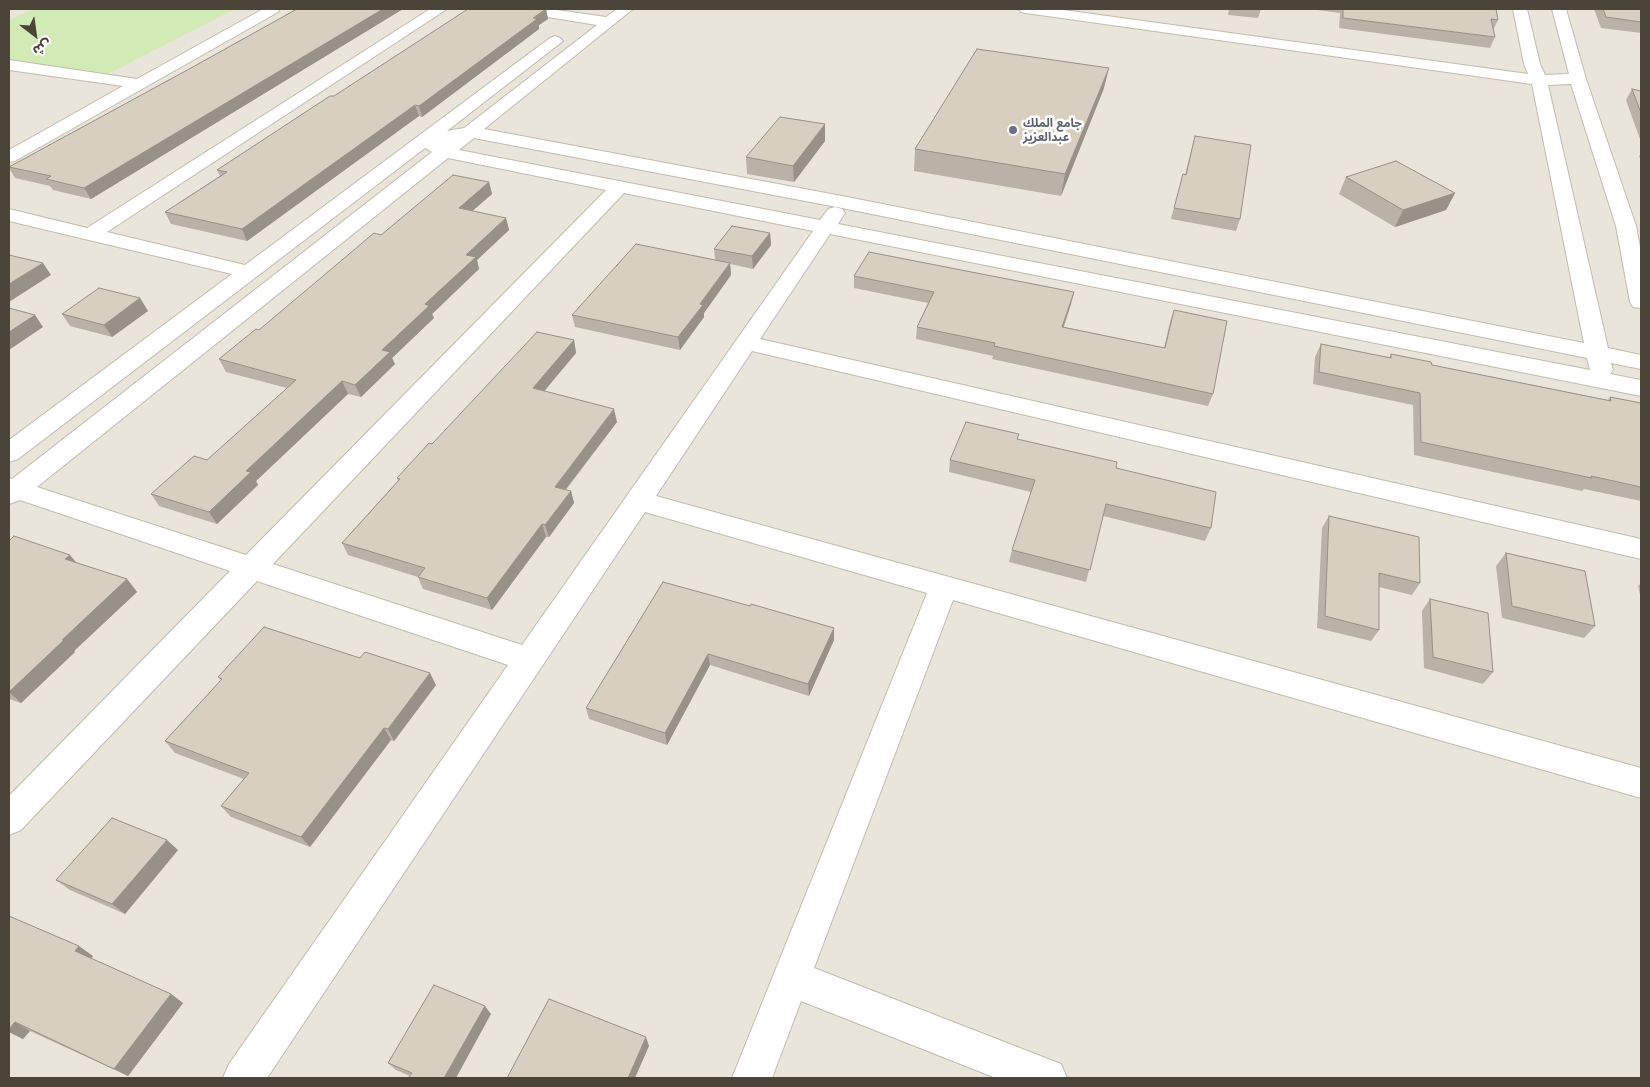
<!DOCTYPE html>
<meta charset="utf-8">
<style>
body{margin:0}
#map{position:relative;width:1650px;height:1087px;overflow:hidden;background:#f6f3ec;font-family:"Work Sans","Noto Sans Arabic",sans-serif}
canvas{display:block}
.frame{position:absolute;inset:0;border:10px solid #4b4439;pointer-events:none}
.north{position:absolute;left:10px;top:10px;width:50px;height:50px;-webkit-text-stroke:4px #fff;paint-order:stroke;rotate:150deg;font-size:14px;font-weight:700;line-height:20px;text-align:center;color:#4b4439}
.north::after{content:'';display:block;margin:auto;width:18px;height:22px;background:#4b4439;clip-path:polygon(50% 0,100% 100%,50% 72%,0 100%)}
</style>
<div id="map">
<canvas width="1650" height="1087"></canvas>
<div class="frame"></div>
<div class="north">ش</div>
</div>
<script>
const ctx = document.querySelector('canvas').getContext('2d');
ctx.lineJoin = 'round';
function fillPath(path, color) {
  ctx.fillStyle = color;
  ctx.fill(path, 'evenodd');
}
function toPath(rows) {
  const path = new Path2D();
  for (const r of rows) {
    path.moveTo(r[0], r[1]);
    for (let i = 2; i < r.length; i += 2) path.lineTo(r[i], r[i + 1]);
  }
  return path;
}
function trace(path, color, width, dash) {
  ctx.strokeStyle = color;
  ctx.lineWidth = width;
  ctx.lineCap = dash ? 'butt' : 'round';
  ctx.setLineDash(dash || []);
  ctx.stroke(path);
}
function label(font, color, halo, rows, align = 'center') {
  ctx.font = font + ' "Work Sans","Noto Sans Arabic",sans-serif';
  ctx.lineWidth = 5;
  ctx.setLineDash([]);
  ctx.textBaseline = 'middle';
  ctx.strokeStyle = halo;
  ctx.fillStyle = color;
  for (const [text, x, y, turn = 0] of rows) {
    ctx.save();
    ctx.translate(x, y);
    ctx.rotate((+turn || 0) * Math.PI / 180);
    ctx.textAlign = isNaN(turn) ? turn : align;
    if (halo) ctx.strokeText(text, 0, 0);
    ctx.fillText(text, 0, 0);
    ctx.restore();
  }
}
fillPath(toPath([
 [9,9,1641,9,1641,1078,9,1078]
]), '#eae5da');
fillPath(toPath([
 [34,9,235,9,106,75,9,61,9,20]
]), '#d2eab5');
const minor = toPath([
 [263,9,280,9,278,12,15,161,9,162,9,150,123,86,9,70,9,60,137,79,263,9],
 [430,9,447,9,107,232,245,265,550,38,555,36,560,38,563,41,447,131,464,128,597,25,523,13,518,12,516,9,550,9,606,17,617,9,633,9,484,129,842,196,1584,343,1532,84,1026,13,1021,12,1019,9,1056,9,1528,74,1524,64,1513,9,1527,9,1540,64,1545,75,1569,74,1552,9,1566,9,1586,79,1636,226,1641,252,1641,308,1633,307,1630,302,1616,226,1571,84,1548,85,1608,348,1641,355,1641,369,1611,363,1613,370,1610,374,1641,380,1641,396,830,234,760,339,1641,539,1641,559,752,351,656,496,1641,768,1641,798,953,600,814,968,1061,1064,1067,1078,996,1078,801,1001,772,1078,732,1078,927,593,645,512,267,1078,223,1078,229,1064,508,665,257,581,21,830,9,835,9,796,230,571,20,500,9,504,9,478,12,479,432,152,425,148,18,459,9,462,9,440,232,274,9,221,9,209,87,228,430,9],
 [474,138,842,208,1587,358,1590,370,838,224,845,213,842,209,835,207,828,209,820,220,459,150,474,138],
 [448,158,606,190,246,555,37,487,448,158],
 [624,193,813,231,522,645,273,564,624,193]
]);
trace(minor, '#c2bbae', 2);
fillPath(minor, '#fff');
fillPath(toPath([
 [297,9,403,9,91,199,53,190,50,186,15,178,9,168,9,167,191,68],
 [546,9,548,19,539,25,539,29,422,117,419,116,247,241,171,224,165,212,220,176,217,170,334,96],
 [1229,9,1261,9,1258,18,1228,15],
 [1310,9,1496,9,1498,20,1493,30,1495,37,1490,48,1339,28,1340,13],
 [1594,9,1641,9,1641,33,1601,28],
 [1104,88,1061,196,914,171,915,149],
 [1632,89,1641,91,1641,142,1626,100],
 [1195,136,1240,219,1236,231,1171,219,1183,174,1185,175],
 [825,141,794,182,747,174,746,157],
 [1641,153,1641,161,1639,156],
 [1346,177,1455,193,1446,210,1395,227,1339,194],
 [489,182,492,194,472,211,506,218,509,230,477,260,479,269,432,314,434,318,392,358,395,364,361,397,348,394,256,481,258,485,217,524,159,506,151,494,207,460,287,388,226,372,219,359,259,330,381,235],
 [770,233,771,245,753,269,730,264,731,275,704,313,704,317,680,350,575,327,572,315,715,260,714,249],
 [854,276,1071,304,1064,327,1164,348,1170,322,1174,310,1213,394,1208,406,992,359,993,356,916,339,917,327,928,303,854,288],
 [140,298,148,311,112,337,70,326,62,314],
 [574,340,576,353,544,391,617,422,566,490,571,491,574,503,549,537,546,537,492,610,423,589,418,577,348,555,342,543,398,481,397,478,432,444],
 [1321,344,1389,358,1391,354,1432,365,1608,400,1610,397,1641,403,1641,501,1584,489,1582,491,1414,455,1413,405,1313,384,1315,357],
 [1018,439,1116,468,1211,528,1205,541,1103,516,1086,582,1009,562,1012,550,1031,492,949,472,950,460],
 [1329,516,1420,583,1412,595,1379,587,1379,630,1371,641,1317,628,1322,528],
 [9,541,127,579,137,592,74,651,75,652,21,703,9,699],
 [1506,553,1595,626,1584,638,1502,618,1496,566],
 [663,582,834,640,809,696,710,665,667,745,589,719,586,708],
 [1641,583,1641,599,1638,586],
 [1430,599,1493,672,1483,684,1424,668,1422,611],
 [218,677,436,685,394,741,391,740,310,847,231,817,221,806,244,779,175,753,165,741,221,680],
 [178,850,125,914,70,890,56,880],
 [9,916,93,956,90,958,171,994,183,1003,128,1076,30,1031,23,1039,9,1032],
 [491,1014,410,1076,396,1070,388,1063]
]), '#bab2a6');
fillPath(toPath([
 [383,9,403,9,91,199,84,188],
 [546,9,548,19,539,25,539,29,422,117,419,106],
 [1109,68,1104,88,1061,196,1065,174],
 [415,105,419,116,247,241,242,229],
 [825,124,825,141,794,182,793,166],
 [489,182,492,194,462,220,459,208],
 [1455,193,1446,210,1395,227,1403,210],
 [506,218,509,230,477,260,479,269,432,314,434,318,392,358,395,364,361,397,355,385,382,350,425,304,466,255],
 [770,233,771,245,753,269,752,256],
 [43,263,51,275,9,302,9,284],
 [730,263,731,275,704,313,704,317,680,350,678,337,700,304],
 [1074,292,1071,304,1059,339,1062,327],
 [140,298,148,311,112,337,104,325],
 [35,315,43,327,9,350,9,332],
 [574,340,576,353,536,401,533,388],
 [342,381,348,394,256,481,258,485,217,524,209,512,246,471],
 [614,409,617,422,558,499,555,487],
 [571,491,574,503,549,537,545,525],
 [542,524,546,537,492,610,487,598],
 [70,555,80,567,65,559],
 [127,579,137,592,74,651,75,652,21,703,9,692,62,640],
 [834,628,834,640,809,696,808,684],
 [708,654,710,665,667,745,665,733],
 [430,673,436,685,394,741,388,729],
 [384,728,391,740,310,847,301,837],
 [167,840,178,850,125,914,112,904],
 [79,946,93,956,89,961,75,951],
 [171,994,183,1003,128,1076,114,1069],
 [485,1006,491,1014,456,1078,444,1078],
 [15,1022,30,1031,23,1039,9,1032,9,1029],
 [646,1037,649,1046,635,1078,628,1078]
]), '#979187');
const building = toPath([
 [297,9,383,9,84,188,46,179,51,176,9,167,191,68,297,9],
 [468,9,546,9,533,18,537,19,419,106,415,105,242,229,165,212,227,172,217,170,330,96,334,96,468,9],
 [1343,9,1496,9,1498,20,1491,19,1495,37,1343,18,1343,9],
 [1603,9,1641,9,1641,22,1606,17,1603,9],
 [977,49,1109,68,1065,174,915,149,977,49],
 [1632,89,1641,91,1641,113,1632,89],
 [780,117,825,124,793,166,746,157,780,117],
 [1195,136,1251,145,1240,219,1174,208,1183,174,1186,175,1195,136],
 [1396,161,1455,193,1403,210,1346,177,1396,161],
 [453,175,489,182,459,208,506,218,466,255,476,257,425,304,429,306,382,350,390,352,355,385,342,381,246,471,251,472,209,512,151,494,194,456,207,460,296,380,219,359,256,329,259,330,374,233,381,235,453,175],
 [732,226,770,233,752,256,714,249,732,226],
 [636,244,730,263,700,304,703,305,678,337,572,315,636,244],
 [869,252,1074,292,1062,327,1165,348,1174,310,1227,321,1213,394,994,346,995,343,917,327,934,292,854,276,869,252],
 [9,255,43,263,9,284,9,255],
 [99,288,140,298,104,325,62,314,99,288],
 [9,308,35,315,9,332,9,308],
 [537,332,574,340,533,388,614,409,555,487,571,491,545,525,542,524,487,598,418,577,425,568,342,543,400,479,397,478,429,443,432,444,537,332],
 [1321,344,1391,358,1391,354,1431,362,1432,365,1611,401,1610,397,1641,403,1641,487,1591,476,1592,478,1421,442,1420,393,1319,372,1321,344],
 [966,422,1019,434,1017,439,1117,462,1116,468,1216,492,1211,528,1106,504,1090,570,1012,550,1035,480,950,460,966,422],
 [1329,516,1419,537,1420,583,1379,573,1379,630,1325,616,1329,516],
 [14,536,70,555,65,559,127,579,62,640,64,640,9,692,9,541,14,536],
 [1506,553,1585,571,1595,626,1512,606,1506,553],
 [663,582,750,606,751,604,834,628,808,684,708,654,665,733,586,708,663,582],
 [1430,599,1488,613,1493,672,1433,657,1430,599],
 [264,627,360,658,365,652,430,673,388,729,384,728,301,837,221,806,249,773,165,741,222,679,218,677,264,627],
 [112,818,167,840,112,904,56,880,112,818],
 [9,916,79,946,75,951,171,994,114,1069,15,1022,9,1029,9,916],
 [434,985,485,1006,444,1078,408,1078,412,1073,388,1063,434,985],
 [549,999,646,1037,628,1078,507,1078,549,999]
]);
fillPath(building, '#d8cfc1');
trace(building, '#979187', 1);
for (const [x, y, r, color] of [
 [1013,130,5,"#6b7280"]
]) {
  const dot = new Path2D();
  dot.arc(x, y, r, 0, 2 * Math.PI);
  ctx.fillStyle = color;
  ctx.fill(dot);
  trace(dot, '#fff', 2);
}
label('bold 12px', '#5b616d', '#fff', [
 ["جامع الملك",1023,123],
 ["عبدالعزيز",1023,137]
], 'left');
</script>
